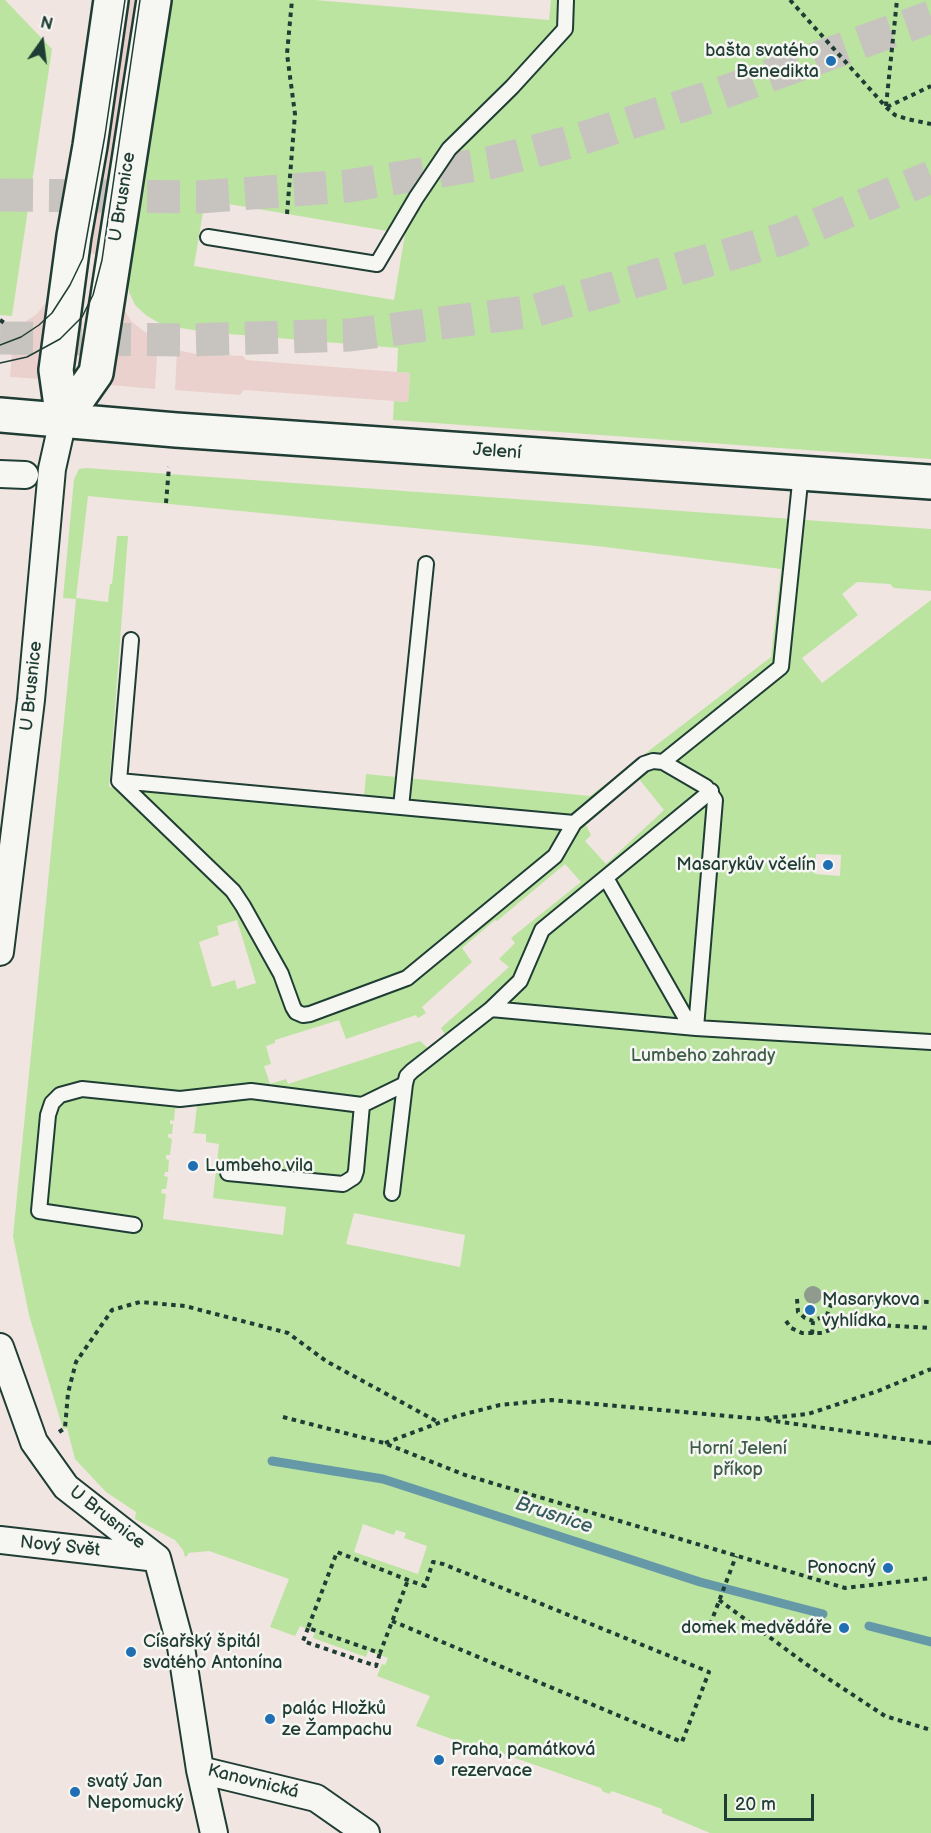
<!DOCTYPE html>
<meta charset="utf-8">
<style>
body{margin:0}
#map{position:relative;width:931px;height:1833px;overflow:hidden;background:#f1e5e1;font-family:"Balsamiq Sans",sans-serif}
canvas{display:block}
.north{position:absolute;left:12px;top:12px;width:60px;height:60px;-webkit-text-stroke:4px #f6f6f2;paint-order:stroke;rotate:14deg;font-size:16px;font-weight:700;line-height:24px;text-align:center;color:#1f3d34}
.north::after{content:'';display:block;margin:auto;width:21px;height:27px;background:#1f3d34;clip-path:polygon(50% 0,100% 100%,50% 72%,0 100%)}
.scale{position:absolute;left:724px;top:1794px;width:90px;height:27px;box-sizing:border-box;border:3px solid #1f3d34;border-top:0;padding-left:8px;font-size:18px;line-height:21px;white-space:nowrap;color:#1f3d34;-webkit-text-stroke:4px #f6f6f2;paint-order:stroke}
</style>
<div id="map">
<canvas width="931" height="1833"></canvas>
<div class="north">N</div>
<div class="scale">20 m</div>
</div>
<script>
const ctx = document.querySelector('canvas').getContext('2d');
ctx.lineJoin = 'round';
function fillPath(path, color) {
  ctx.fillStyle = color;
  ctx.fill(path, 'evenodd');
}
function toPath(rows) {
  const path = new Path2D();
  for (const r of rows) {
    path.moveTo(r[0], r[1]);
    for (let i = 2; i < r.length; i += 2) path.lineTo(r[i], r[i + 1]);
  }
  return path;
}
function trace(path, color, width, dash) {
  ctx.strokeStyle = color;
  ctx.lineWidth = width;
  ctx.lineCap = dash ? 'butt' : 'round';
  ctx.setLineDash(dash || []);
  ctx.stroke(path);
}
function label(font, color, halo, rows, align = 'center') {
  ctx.font = font + ' "Balsamiq Sans",sans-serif';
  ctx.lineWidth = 5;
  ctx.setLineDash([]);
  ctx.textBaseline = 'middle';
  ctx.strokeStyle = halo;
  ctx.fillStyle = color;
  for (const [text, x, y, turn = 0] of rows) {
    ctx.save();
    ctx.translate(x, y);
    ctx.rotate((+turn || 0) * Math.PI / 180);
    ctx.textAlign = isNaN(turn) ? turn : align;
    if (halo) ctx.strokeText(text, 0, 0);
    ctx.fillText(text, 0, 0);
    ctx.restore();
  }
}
fillPath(toPath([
 [120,0,146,0,107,257,80,251],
 [117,286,121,305,132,322,158,342,155,389,111,385],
 [57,288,39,379,10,377,14,329,37,314],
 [177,350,196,354,243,356,246,360,410,373,408,402,244,390,240,395,175,390]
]), '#ead1cd');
fillPath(toPath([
 [0,0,5,0,52,49,12,316,0,315],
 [169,0,315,0,549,20,551,0,931,0,931,459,393,420,394,401,408,402,410,373,397,372,398,348,205,332,163,325,147,316,135,305,129,292,128,278],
 [205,200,405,234,394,300,194,266],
 [86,468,931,529,931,591,894,588,890,584,857,582,842,594,858,615,802,658,822,683,931,600,931,1833,710,1833,662,1813,662,1809,612,1791,609,1794,602,1791,601,1788,478,1745,476,1748,471,1746,416,1726,430,1696,377,1676,382,1664,385,1665,388,1658,368,1651,366,1657,313,1638,315,1632,300,1626,295,1636,270,1627,289,1579,209,1551,188,1553,188,1555,185,1557,183,1550,175,1540,135,1519,136,1512,106,1492,75,1459,67,1428,63,1429,29,1315,13,1236,76,599,63,598,74,479,79,469],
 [88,496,597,546,781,569,771,657,590,796,366,774,363,810,109,787,128,536,117,536,112,584,110,584,108,602,76,598],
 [639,779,664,810,606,864,585,841,591,835,586,825],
 [816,854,841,855,840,876,815,874],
 [565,864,581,882,511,938,515,943,499,959,509,967,441,1028,446,1036,430,1050,420,1041,288,1084,286,1079,270,1084,264,1066,271,1064,266,1046,275,1043,275,1040,339,1020,346,1039,416,1015,418,1018,426,1013,422,1007,472,962,462,948,495,920,497,921],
 [237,920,256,983,237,989,235,980,212,987,199,942,219,935,217,926],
 [197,1105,194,1132,191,1133,206,1134,206,1142,219,1144,213,1198,286,1207,283,1235,163,1219,166,1194,161,1193,162,1189,166,1189,168,1177,164,1176,165,1172,168,1172,169,1160,166,1159,166,1155,170,1155,172,1139,168,1137,168,1134,172,1134,173,1124,170,1124,170,1120,174,1121,175,1109],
 [354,1213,465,1235,460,1267,346,1244],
 [363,1524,394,1535,396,1530,406,1533,404,1538,427,1546,418,1574,354,1552]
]), '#bbe4a0');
trace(toPath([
 [272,1461,383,1479,700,1582,823,1614],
 [869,1626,931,1642]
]), '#6599a8', 9);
trace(toPath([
 [0,195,199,197,348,186,489,163,577,140,716,95,931,17],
 [0,338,184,340,350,335,533,311,782,239,931,177]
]), '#c7c3be', 33, [33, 16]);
const lane = toPath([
 [208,237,377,264,416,198,449,149,512,87,565,29,566,0],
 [131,640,119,781,233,891,243,906,281,974,293,1007,296,1012,303,1015,310,1014,407,978,555,856,574,823,644,764,653,761,663,762],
 [119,781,574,823],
 [401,807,426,564],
 [606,878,684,1015,696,1028],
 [491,1009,520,981,542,930,711,791],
 [696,1028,715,800,706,787,663,762,781,667,801,473],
 [228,1173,343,1184,354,1177,356,1171,362,1105],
 [392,1193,405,1084,407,1076,412,1071,491,1009,696,1028,931,1042],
 [134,1225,39,1211,48,1115,52,1103,60,1095,82,1089,180,1099,251,1091,362,1105,405,1084]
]);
const street = toPath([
 [0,474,25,475],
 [0,952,31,700,52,469,63,420],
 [0,1347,34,1442,66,1487,157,1558],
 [0,1540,157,1558],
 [157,1558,181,1647,200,1770,214,1833],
 [200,1770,316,1798,366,1833]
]);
const secondary = toPath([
 [0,415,176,430,931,482],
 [63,420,96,373,154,0],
 [63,420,56,370,74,236,90,146,111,0]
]);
trace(lane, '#1f3d34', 18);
trace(street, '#1f3d34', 30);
trace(secondary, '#1f3d34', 38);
trace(toPath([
 [790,0,886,107,895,115,907,119,931,124],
 [886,106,897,0],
 [887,107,931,86],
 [287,214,295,114,287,54,292,0],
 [0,320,6,324],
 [166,503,169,467],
 [797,1299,798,1312,805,1318,813,1321,827,1315,832,1302,841,1298,931,1302],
 [786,1321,791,1328,802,1333,822,1333,835,1328,841,1323,931,1328],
 [812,1334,813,1321],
 [283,1417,384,1443,465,1475,845,1588,931,1578],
 [767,1420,931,1443],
 [59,1432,65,1428,68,1393,76,1362,112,1310,140,1302,185,1306,288,1333,326,1361,438,1422],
 [385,1443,457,1416,500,1405,551,1400,760,1419,808,1414,878,1391,931,1369],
 [719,1600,806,1664,885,1716,931,1730],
 [392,1621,682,1742,709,1672,443,1564,433,1562,425,1586,408,1580,337,1552,308,1628,380,1653,408,1580],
 [308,1628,303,1641,376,1666,380,1653],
 [707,1633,736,1556]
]), '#1f3d34', 4, [4.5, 4.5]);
trace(lane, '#f6f6f2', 14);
trace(street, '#f6f6f2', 26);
trace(secondary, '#f6f6f2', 33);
trace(toPath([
 [0,345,21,337,39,325,52,313,70,285,83,258,105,135,125,0],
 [0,363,27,357,60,339,82,317,93,295,102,260,140,0]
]), '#1f3d34', 1.5);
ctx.fillStyle = '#8f9b8e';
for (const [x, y] of [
 [813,1295]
]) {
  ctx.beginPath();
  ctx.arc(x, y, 9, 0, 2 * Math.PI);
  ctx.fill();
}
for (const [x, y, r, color] of [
 [831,61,6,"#1f6fb2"],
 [828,865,6,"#1f6fb2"],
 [193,1166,6,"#1f6fb2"],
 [810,1310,6,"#1f6fb2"],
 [888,1568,6,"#1f6fb2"],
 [844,1628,6,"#1f6fb2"],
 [131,1652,6,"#1f6fb2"],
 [270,1719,6,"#1f6fb2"],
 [439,1760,6,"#1f6fb2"],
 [75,1792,6,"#1f6fb2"]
]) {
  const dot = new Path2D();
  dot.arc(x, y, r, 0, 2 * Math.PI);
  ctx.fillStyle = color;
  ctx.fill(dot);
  trace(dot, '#f6f6f2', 2);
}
label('18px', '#1f3d34', '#f6f6f2', [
 ["bašta svatého",819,51,"right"],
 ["Benedikta",819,72,"right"],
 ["Masarykův včelín",816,865,"right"],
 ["Lumbeho vila",205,1166],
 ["Masarykova",822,1300],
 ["vyhlídka",822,1321],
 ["Ponocný",876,1568,"right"],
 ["domek medvědáře",832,1628,"right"],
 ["Císařský špitál",143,1642],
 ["svatého Antonína",143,1663],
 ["palác Hložků",282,1709],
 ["ze Žampachu",282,1730],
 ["Praha, památková",451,1750],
 ["rezervace",451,1771],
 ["svatý Jan",87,1782],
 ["Nepomucký",87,1803]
], 'left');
label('18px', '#1f3d34', '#f6f6f2', [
 ["U Brusnice",123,197,-81],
 ["Jelení",497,452,4],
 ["U Brusnice",32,686,-84],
 ["U Brusnice",107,1518,38],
 ["Nový Svět",60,1547,6],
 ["Kanovnická",253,1782,14]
]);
label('18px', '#3e5e4a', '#f6f6f2', [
 ["Lumbeho zahrady",703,1056],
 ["Horní Jelení",738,1449],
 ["příkop",738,1470]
]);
label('italic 20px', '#365c5b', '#f6f6f2', [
 ["Brusnice",554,1516,18]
]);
</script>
